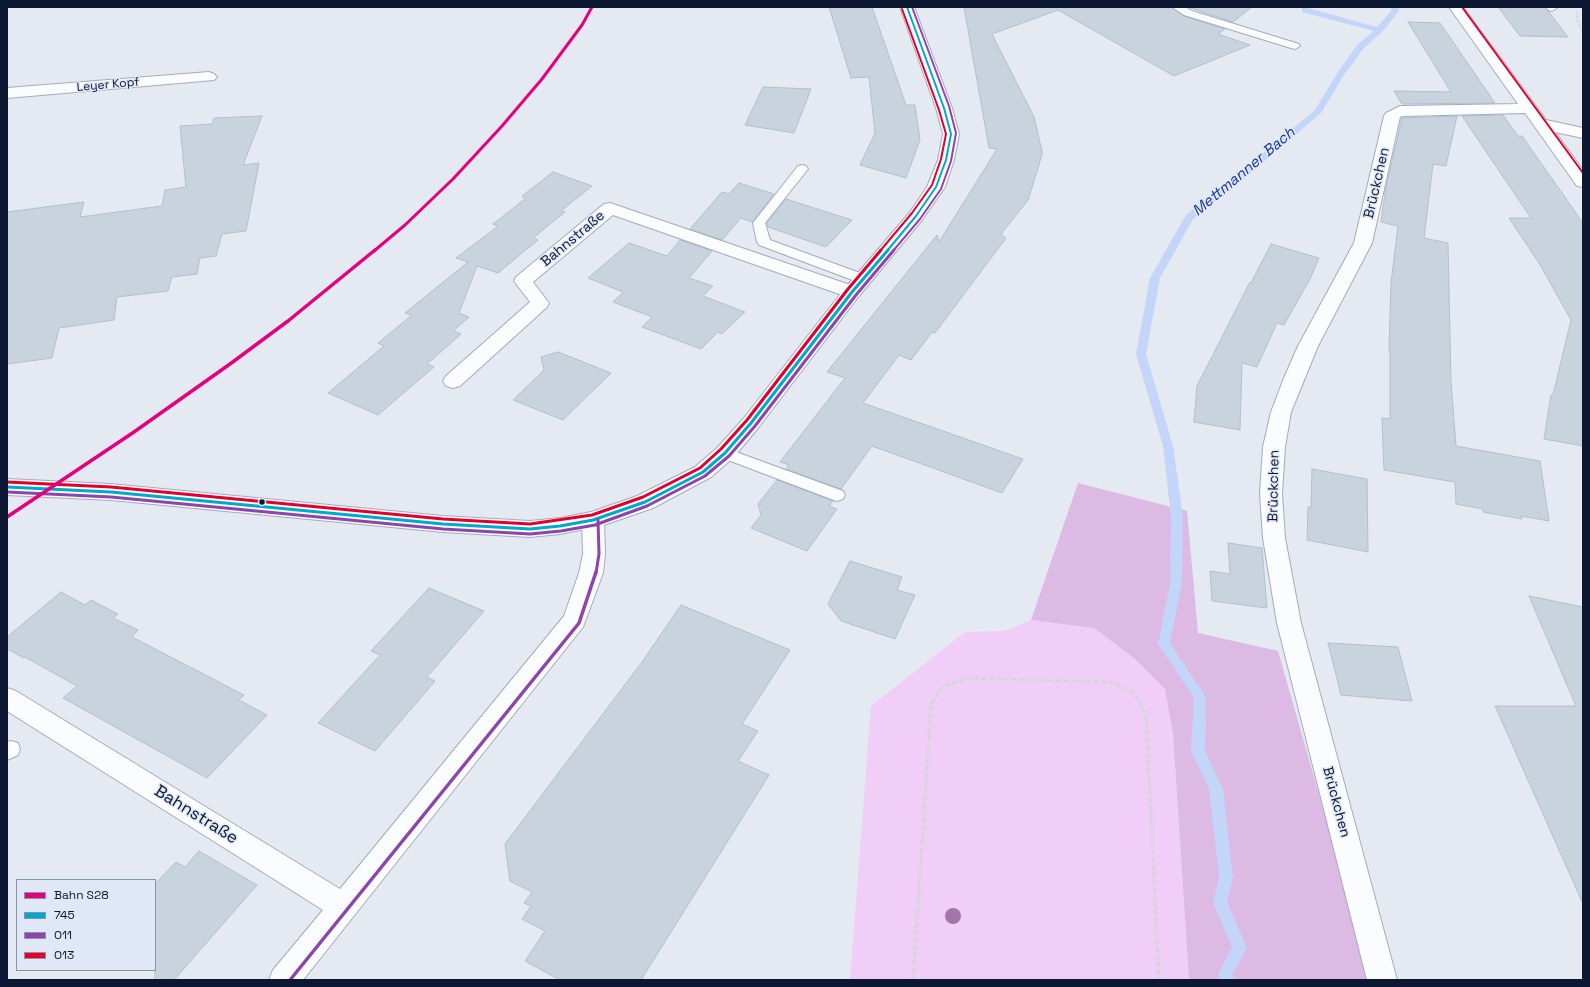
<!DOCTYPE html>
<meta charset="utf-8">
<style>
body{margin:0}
#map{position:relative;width:1590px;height:987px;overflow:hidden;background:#e5e9f1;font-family:"Space Grotesk",sans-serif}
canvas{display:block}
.frame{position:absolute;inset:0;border:8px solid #0c1731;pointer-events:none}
.legend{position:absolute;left:16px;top:879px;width:140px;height:92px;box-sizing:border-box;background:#e0e7f6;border:1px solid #8b94a7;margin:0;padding:5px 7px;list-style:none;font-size:12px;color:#0c1731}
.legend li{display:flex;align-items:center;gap:8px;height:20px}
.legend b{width:20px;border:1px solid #8b94a7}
</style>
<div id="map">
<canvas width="1590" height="987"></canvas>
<div class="frame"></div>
<ul class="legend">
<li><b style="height:5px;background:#e5007d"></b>Bahn S28</li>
<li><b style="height:5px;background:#00a9ce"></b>745</li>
<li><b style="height:5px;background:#8e44ad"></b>O11</li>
<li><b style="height:5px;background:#e4002b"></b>O13</li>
</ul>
</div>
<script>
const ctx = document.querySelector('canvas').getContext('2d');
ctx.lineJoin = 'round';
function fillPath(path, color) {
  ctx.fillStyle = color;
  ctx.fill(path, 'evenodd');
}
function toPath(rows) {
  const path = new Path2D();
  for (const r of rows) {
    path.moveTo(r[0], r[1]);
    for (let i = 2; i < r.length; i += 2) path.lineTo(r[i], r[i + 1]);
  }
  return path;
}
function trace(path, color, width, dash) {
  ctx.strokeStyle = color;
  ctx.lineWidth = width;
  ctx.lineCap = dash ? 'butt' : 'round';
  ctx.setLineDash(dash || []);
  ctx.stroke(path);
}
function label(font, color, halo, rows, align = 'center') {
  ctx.font = font + ' "Space Grotesk",sans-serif';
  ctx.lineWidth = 3;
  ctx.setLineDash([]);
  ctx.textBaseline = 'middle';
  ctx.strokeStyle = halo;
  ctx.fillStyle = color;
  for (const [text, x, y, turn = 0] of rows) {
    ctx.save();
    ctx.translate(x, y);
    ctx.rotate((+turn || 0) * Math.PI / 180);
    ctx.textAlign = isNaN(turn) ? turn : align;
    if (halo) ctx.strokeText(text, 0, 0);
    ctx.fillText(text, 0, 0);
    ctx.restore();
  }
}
fillPath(toPath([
 [1031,620,1094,628,1135,659,1165,689,1173,734,1189,980,850,980,871,706,965,632,1005,631]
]), '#f0cef7');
fillPath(toPath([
 [1078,483,1187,511,1198,633,1278,651,1372,980,1189,980,1173,734,1165,689,1135,659,1094,628,1031,620]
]), '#dcbae4');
fillPath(toPath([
 [1391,7,1399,7,1399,11,1382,32,1363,49,1344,75,1321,113,1249,174,1193,219,1160,278,1146,354,1173,446,1183,517,1182,583,1170,643,1206,697,1205,751,1223,789,1233,877,1227,902,1247,948,1233,973,1233,980,1219,980,1219,972,1232,947,1213,902,1219,877,1209,789,1191,751,1194,698,1158,644,1170,583,1171,517,1163,446,1136,354,1150,278,1186,215,1243,170,1315,110,1336,75,1357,45,1374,31,1302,12,1302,8,1308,8,1377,27,1391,11,1391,7]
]), '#c4d5fa');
const building = toPath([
 [829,7,872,7,906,105,915,105,920,140,906,178,860,165,875,133,869,77,851,78,829,7],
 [964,7,1171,7,1184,16,1225,29,1218,34,1250,45,1174,76,1058,10,992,34,1034,117,1042,151,1042,155,1028,200,1001,234,1006,238,935,333,932,332,911,360,899,355,863,403,1023,459,1002,493,872,446,841,489,786,469,789,465,780,462,845,378,827,372,937,235,939,242,997,149,989,148,964,7],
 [1188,7,1252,7,1233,22,1188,7],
 [1498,7,1545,7,1568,37,1520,36,1498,7],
 [1408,22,1440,23,1495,103,1402,104,1394,91,1451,92,1408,22],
 [763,87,811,89,794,133,745,125,763,87],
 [1503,115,1518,136,1522,136,1583,223,1583,446,1544,439,1551,395,1553,395,1571,320,1539,263,1509,218,1531,218,1462,116,1503,115],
 [262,116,243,165,259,163,246,231,222,234,216,256,200,258,197,274,172,277,168,291,117,297,114,320,59,328,52,358,7,364,7,212,84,202,80,217,162,206,165,190,186,187,180,126,212,124,214,118,262,116],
 [1457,116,1446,166,1433,164,1424,238,1448,243,1451,381,1456,446,1540,461,1549,521,1521,516,1522,519,1483,512,1483,509,1456,504,1455,482,1384,470,1382,418,1390,419,1390,351,1389,351,1391,283,1398,226,1381,222,1386,187,1402,118,1457,116],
 [553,172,592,186,561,211,565,212,533,238,538,240,498,273,477,266,459,313,469,317,453,331,461,334,427,364,434,367,378,415,328,393,384,346,378,343,412,315,405,313,468,262,456,258,498,226,493,224,526,198,522,196,553,172],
 [739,183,774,194,752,222,741,218,722,240,690,229,722,192,729,194,739,183],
 [786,199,852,220,826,247,768,227,767,223,786,199],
 [680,240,712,251,689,278,713,286,703,296,745,312,722,334,718,332,701,349,642,327,652,317,613,302,623,292,588,278,629,243,667,256,680,240],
 [1271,244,1319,258,1310,279,1284,325,1277,323,1257,367,1242,363,1240,430,1194,422,1197,386,1250,282,1251,283,1271,244],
 [558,352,611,373,563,420,513,400,544,370,541,357,558,352],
 [1312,469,1367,479,1368,552,1307,540,1308,507,1311,507,1312,469],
 [777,480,833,501,829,506,837,509,807,551,751,528,761,515,758,504,777,480],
 [1228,543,1262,548,1267,608,1212,601,1210,571,1230,574,1228,543],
 [850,561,902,577,897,590,915,595,895,639,841,621,828,604,850,561],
 [429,588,484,611,427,677,435,681,375,751,318,723,380,655,371,651,429,588],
 [61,592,85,605,91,600,118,614,113,618,138,630,132,637,244,695,239,700,267,715,207,778,63,698,77,686,25,657,24,658,7,649,7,637,61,592],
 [1529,596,1583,607,1583,904,1495,706,1576,706,1529,596],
 [681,605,790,650,742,724,758,731,738,761,769,775,641,980,560,980,525,961,545,931,522,919,531,906,524,903,532,892,510,881,505,844,642,662,681,605],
 [1328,643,1398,647,1412,701,1341,695,1328,643],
 [199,851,257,885,174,980,155,980,155,884,176,862,185,867,199,851]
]);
fillPath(building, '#c9d3de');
trace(building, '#b1bfce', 1);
const lane = toPath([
 [1172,7,1185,7,1192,11,1299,44,1300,46,1295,49,1291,48,1184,15,1172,7],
 [1546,7,1556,7,1557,8,1552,11,1548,10,1546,7],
 [802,165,806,166,808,169,765,223,770,240,868,276,870,279,868,282,858,282,759,245,757,242,753,223,798,166,802,165],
 [725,448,843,491,845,495,843,499,837,501,831,499,720,457,717,453,720,449,725,448],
 [11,741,18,743,20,749,18,755,7,760,7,742,11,741]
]);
const street = toPath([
 [1449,7,1463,7,1546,120,1583,128,1583,138,1555,132,1583,170,1583,187,1577,186,1525,113,1403,116,1400,117,1372,243,1318,346,1291,412,1285,447,1282,494,1285,538,1301,623,1397,980,1367,980,1277,623,1263,538,1260,494,1263,447,1271,412,1284,378,1298,346,1354,243,1384,116,1386,113,1400,106,1518,104,1449,7],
 [209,72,214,74,217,77,214,80,7,98,7,88,209,72],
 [610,203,859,288,861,292,859,296,852,298,845,296,613,215,533,282,549,303,547,307,460,386,453,388,446,386,443,381,446,376,530,302,514,281,516,277,604,204,610,203],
 [593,512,601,514,604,520,605,554,603,573,583,627,303,980,269,980,273,970,323,910,7,711,7,688,16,691,340,889,564,616,579,573,583,554,582,520,585,514,593,512]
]);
const secondary = toPath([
 [900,7,914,7,952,108,959,134,954,160,945,187,922,220,859,296,758,428,733,458,711,477,653,508,601,526,560,534,530,537,443,532,111,500,7,495,7,479,111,484,443,516,530,521,560,518,591,512,637,496,695,467,717,448,744,418,845,288,910,212,927,187,938,160,943,134,936,108,900,7]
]);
trace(lane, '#a4abbc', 2);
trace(street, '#a4abbc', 2);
trace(secondary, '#a4abbc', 2);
trace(toPath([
 [1576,11,1579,25,1583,31]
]), '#d5d6d9', 2, [3, 1.5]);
trace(toPath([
 [913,980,931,705,942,687,968,678,1110,682,1127,689,1134,694,1140,702,1146,715,1159,980]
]), '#d5d6d9', 3, [5, 2.5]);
fillPath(lane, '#fbfcfd');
fillPath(street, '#fbfcfd');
fillPath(secondary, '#fbfcfd');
trace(toPath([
 [887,251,916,216,936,187,946,160,951,134,944,108,907,7]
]), '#00a9ce', 2);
trace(toPath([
 [7,487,111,492,443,524,530,529,560,526,593,520,645,502,703,472,725,453,751,423,852,292,888,250]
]), '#00a9ce', 3);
trace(toPath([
 [893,251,920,219,941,189,951,161,956,133,949,106,912,7]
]), '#8e44ad', 2);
trace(toPath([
 [7,492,111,497,443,529,530,534,561,531,595,525,647,506,705,476,729,456,755,426,856,295,894,250],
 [596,573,599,554,598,520]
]), '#8e44ad', 3);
trace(toPath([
 [290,980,579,623,596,572]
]), '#8e44ad', 3.5);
trace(toPath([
 [1462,7,1583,173],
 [880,251,912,213,932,185,941,159,946,134,939,110,902,9]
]), '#e4002b', 2);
trace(toPath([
 [7,482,111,487,443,519,530,524,592,515,643,497,700,468,721,449,747,420,848,289,881,250]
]), '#e4002b', 3);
trace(toPath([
 [374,251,405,225,453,179,502,126,542,79,582,25,592,7]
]), '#e5007d', 3);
trace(toPath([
 [7,517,134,432,230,364,288,321,375,250]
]), '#e5007d', 3.5);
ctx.fillStyle = '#a177a9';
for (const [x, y] of [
 [953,916]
]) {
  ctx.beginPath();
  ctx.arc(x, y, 8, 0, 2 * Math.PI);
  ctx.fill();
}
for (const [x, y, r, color] of [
 [262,502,3.5,"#0c1731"]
]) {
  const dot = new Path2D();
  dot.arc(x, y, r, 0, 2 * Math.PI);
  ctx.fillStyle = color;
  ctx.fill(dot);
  trace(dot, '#e0e7f6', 1.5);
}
label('12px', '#0c1731', '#e0e7f6', [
 ["Leyer Kopf",108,85,-5]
]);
label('14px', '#0c1731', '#e0e7f6', [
 ["Brückchen",1377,183,-77],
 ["Bahnstraße",573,239,-40],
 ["Brückchen",1274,486,-89],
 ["Brückchen",1336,802,75]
]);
label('italic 15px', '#15338b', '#e0e7f6', [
 ["Mettmanner Bach",1244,172,-40]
]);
label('17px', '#0c1731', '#e0e7f6', [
 ["Bahnstraße",196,815,32]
]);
</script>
